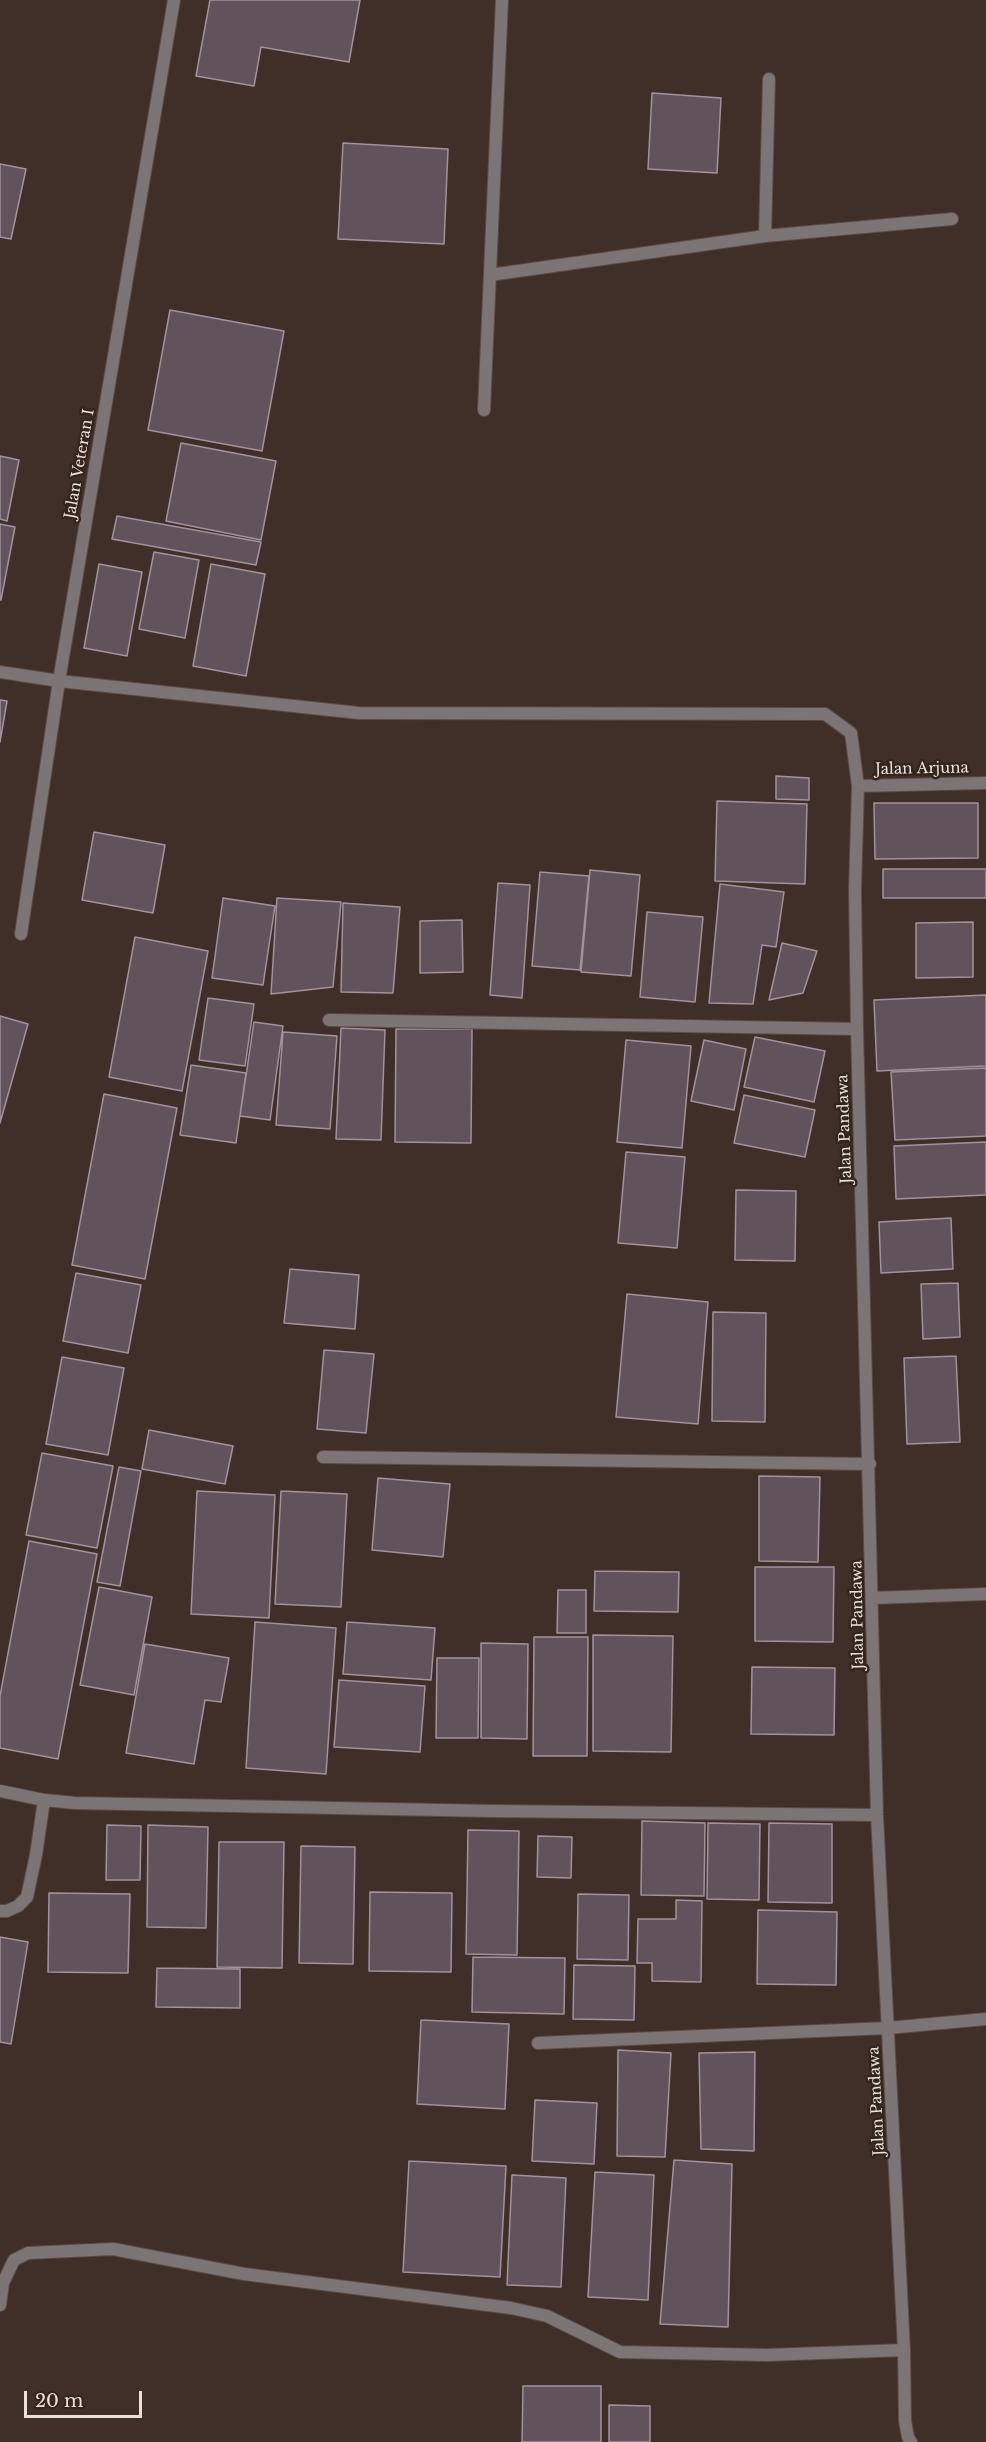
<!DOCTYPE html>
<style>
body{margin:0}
#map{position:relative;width:986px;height:2442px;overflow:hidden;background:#3f2f28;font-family:"Libre Baskerville",serif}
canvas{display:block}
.scale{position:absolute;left:24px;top:2391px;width:118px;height:27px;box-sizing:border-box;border:3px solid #ebe0dc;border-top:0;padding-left:8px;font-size:18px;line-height:21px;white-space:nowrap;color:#ebe0dc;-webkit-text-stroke:4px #34251e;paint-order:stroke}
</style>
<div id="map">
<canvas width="986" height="2442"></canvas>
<div class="scale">20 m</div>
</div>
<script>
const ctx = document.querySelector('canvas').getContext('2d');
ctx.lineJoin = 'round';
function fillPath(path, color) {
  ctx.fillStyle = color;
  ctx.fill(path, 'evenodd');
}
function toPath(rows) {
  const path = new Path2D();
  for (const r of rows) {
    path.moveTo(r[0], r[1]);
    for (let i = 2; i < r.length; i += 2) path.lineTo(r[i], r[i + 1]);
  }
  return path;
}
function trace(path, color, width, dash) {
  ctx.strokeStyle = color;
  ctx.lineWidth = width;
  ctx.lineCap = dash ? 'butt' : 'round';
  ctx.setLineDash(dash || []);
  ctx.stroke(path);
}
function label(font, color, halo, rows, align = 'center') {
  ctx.font = font + ' "Libre Baskerville",serif';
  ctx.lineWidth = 5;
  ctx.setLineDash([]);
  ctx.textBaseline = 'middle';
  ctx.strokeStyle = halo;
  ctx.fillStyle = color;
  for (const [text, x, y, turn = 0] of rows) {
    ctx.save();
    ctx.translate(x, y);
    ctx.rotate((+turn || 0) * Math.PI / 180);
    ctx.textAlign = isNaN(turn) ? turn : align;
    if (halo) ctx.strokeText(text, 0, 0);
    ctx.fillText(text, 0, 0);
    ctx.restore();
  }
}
const building = toPath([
 [210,0,360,0,349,62,261,47,254,86,196,76,210,0],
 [652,93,721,98,717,173,648,169,652,93],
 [343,143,448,149,444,244,338,239,343,143],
 [0,164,26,169,11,239,0,237,0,164],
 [170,310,284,331,262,451,148,430,170,310],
 [181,443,276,461,261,540,166,521,181,443],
 [0,456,19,460,7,521,0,519,0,456],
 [117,516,261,542,256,565,112,539,117,516],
 [0,524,15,527,1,600,0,600,0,524],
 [154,552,199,560,185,638,139,629,154,552],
 [99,564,142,572,127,656,84,648,99,564],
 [211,564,265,574,246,676,193,666,211,564],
 [0,700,7,701,0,742,0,700],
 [776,776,809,778,809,800,776,799,776,776],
 [717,801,807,804,805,884,715,881,717,801],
 [874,803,978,803,978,858,875,859,874,803],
 [94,832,165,845,153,913,82,900,94,832],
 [883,869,986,869,986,898,883,898,883,869],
 [590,870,640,875,631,976,581,972,590,870],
 [540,872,589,876,580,970,532,966,540,872],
 [498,883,530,885,522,998,490,995,498,883],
 [720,884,784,892,776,947,762,945,753,1004,709,1003,720,884],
 [223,898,275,906,263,985,212,978,223,898],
 [277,898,341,902,333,987,271,994,277,898],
 [343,903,400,907,393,993,341,992,343,903],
 [647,912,703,917,695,1002,640,997,647,912],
 [462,920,463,972,420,973,420,921,462,920],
 [973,922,973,977,916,978,916,923,973,922],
 [135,937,208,951,182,1091,109,1077,135,937],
 [782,943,817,951,803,993,769,1000,782,943],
 [986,995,986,1066,877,1071,874,1000,986,995],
 [208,998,254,1004,245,1066,199,1060,208,998],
 [0,1016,28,1024,0,1123,0,1016],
 [254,1022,283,1026,270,1120,240,1116,254,1022],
 [341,1028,385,1030,381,1140,336,1139,341,1028],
 [396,1029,472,1029,471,1143,395,1142,396,1029],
 [283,1032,337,1036,330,1129,276,1125,283,1032],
 [755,1037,825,1051,814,1102,744,1087,755,1037],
 [626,1040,691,1046,682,1148,617,1142,626,1040],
 [704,1040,746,1049,734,1110,691,1101,704,1040],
 [191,1065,246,1073,236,1143,180,1135,191,1065],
 [986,1068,986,1136,895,1140,891,1072,986,1068],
 [104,1094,177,1108,145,1279,72,1265,104,1094],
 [744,1095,815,1110,805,1157,734,1143,744,1095],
 [986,1142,986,1195,896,1199,894,1146,986,1142],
 [626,1152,685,1157,677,1248,618,1243,626,1152],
 [736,1190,796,1191,795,1261,735,1260,736,1190],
 [951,1218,953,1269,881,1273,879,1222,951,1218],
 [290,1269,359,1275,355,1329,284,1323,290,1269],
 [76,1273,141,1285,128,1353,63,1341,76,1273],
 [958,1283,960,1337,923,1339,921,1284,958,1283],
 [627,1294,708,1302,698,1424,616,1417,627,1294],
 [713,1312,766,1313,765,1422,712,1421,713,1312],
 [324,1350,374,1354,366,1433,317,1429,324,1350],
 [956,1356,960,1442,907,1444,904,1358,956,1356],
 [62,1357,124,1368,108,1455,46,1444,62,1357],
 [149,1430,233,1446,225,1484,142,1469,149,1430],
 [42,1453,113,1466,97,1548,26,1535,42,1453],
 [119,1467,141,1471,120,1586,97,1582,119,1467],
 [759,1476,820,1477,818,1562,759,1561,759,1476],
 [378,1478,450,1484,443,1557,372,1550,378,1478],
 [197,1491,275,1495,269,1618,191,1614,197,1491],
 [281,1491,347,1494,341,1607,275,1604,281,1491],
 [29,1541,97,1554,58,1759,0,1748,0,1696,29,1541],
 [755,1567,834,1567,833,1642,755,1641,755,1567],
 [595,1571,679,1572,678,1612,594,1611,595,1571],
 [99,1587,152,1597,134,1695,80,1685,99,1587],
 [558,1590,586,1590,586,1633,557,1633,558,1590],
 [255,1622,336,1628,326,1774,246,1768,255,1622],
 [347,1622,435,1628,431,1680,343,1674,347,1622],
 [593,1635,673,1636,671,1752,593,1751,593,1635],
 [534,1637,588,1637,587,1756,533,1756,534,1637],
 [481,1643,528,1644,527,1739,481,1738,481,1643],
 [145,1644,229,1658,221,1702,205,1700,194,1764,126,1753,145,1644],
 [437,1658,479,1658,478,1738,436,1738,437,1658],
 [752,1667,835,1668,834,1735,751,1734,752,1667],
 [339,1680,425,1686,420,1752,334,1747,339,1680],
 [642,1821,705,1823,704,1896,641,1895,642,1821],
 [708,1823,760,1824,759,1900,707,1899,708,1823],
 [769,1823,832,1824,832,1903,768,1902,769,1823],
 [107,1825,141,1826,140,1880,106,1880,107,1825],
 [148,1825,208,1827,206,1928,147,1927,148,1825],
 [468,1830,519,1831,517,1955,466,1954,468,1830],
 [538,1836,572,1837,571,1878,537,1877,538,1836],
 [219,1842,284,1842,282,1968,217,1967,219,1842],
 [301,1846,355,1847,353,1964,299,1963,301,1846],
 [370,1892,452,1893,451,1972,369,1971,370,1892],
 [49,1893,130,1894,128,1973,48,1972,49,1893],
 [578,1894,629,1895,628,1960,577,1959,578,1894],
 [676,1900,702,1901,701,1982,652,1981,652,1963,637,1963,638,1919,676,1919,676,1900],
 [758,1910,837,1912,836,1985,757,1984,758,1910],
 [0,1937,28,1942,11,2044,0,2042,0,1937],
 [473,1957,565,1958,564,2014,472,2012,473,1957],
 [574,1965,635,1966,634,2020,573,2019,574,1965],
 [157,1968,240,1969,240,2008,156,2007,157,1968],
 [421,2020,509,2024,505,2109,417,2104,421,2020],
 [618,2050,671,2053,665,2157,617,2156,618,2050],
 [755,2052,754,2151,701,2149,699,2053,755,2052],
 [535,2100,597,2103,594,2164,532,2161,535,2100],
 [674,2160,732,2164,728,2327,660,2324,674,2160],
 [409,2161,506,2166,500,2277,403,2272,409,2161],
 [595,2172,654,2175,648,2300,588,2297,595,2172],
 [512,2175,566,2178,561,2287,507,2285,512,2175],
 [523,2386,601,2386,601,2442,522,2442,523,2386],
 [609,2405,650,2406,650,2442,609,2442,609,2405]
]);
fillPath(building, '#61525c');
trace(building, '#a3929d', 1.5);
const service = toPath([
 [0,1791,44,1800]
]);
const minor = toPath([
 [765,236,952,219],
 [490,275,765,236,769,79],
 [484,410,502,0],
 [0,672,59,681,359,713,825,714,851,733,858,786,855,890,857,1029,877,1815,904,2350,905,2421,908,2437,911,2442],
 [858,786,986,783],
 [21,934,59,681,174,0],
 [329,1020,857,1029],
 [323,1457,870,1464],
 [872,1598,986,1594],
 [0,1911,7,1911,18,1906,27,1897,36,1855,44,1800,75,1803,492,1811,877,1815],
 [538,2043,888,2028,986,2019],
 [0,2305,3,2283,14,2260,28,2253,113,2249,244,2274,511,2308,547,2316,620,2352,767,2355,904,2350]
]);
trace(service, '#5b4b45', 14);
trace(minor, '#5b4b45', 14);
trace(service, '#7d7476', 12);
trace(minor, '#7d7476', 12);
label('15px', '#ebe0dc', '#34251e', [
 ["Jalan Veteran I",80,464,-80],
 ["Jalan Arjuna",922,769,-1],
 ["Jalan Pandawa",845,1129,-92],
 ["Jalan Pandawa",858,1615,-91],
 ["Jalan Pandawa",877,2101,-93]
]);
</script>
